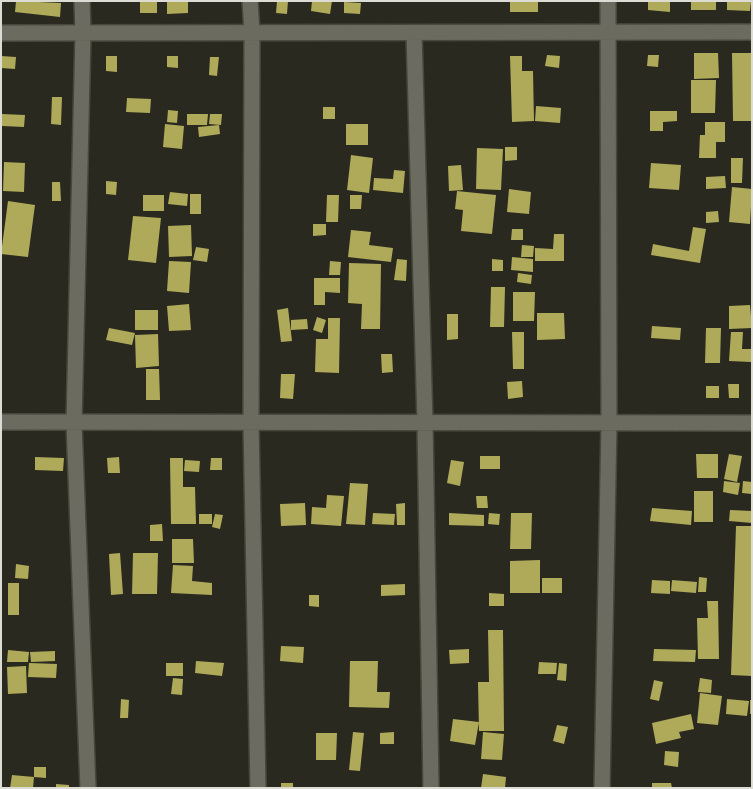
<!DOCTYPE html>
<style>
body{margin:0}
#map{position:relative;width:753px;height:789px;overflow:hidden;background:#2a291f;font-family:Karla,sans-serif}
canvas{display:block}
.frame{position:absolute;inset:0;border:2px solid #dcdcd5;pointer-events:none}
</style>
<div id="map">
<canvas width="753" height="789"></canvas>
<div class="frame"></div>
</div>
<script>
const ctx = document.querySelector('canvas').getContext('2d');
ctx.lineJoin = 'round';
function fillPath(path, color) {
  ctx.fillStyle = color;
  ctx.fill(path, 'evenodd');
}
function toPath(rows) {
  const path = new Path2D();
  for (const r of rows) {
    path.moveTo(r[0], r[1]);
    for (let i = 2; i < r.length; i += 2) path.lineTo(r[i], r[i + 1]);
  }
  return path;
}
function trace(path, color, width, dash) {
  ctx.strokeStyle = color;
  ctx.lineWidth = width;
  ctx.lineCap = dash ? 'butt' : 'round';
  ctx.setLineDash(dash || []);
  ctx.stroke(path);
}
fillPath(toPath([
 [16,1,61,3,60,17,15,12],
 [140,1,157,1,157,13,140,13],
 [167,1,188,1,188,13,167,14],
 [277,1,288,1,287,14,276,13],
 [312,1,332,1,330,14,311,11],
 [510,1,538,1,538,12,510,12],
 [648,1,670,1,670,12,648,10],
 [691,1,716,1,716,10,691,10],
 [727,1,751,1,750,11,727,10],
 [344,2,361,3,360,14,344,13],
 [694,53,718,53,719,78,694,79],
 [732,53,752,53,752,121,733,121],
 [547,55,560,56,559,68,545,66],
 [648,55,659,55,658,67,647,66],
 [1,56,16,57,15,69,1,68],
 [106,56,117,56,117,72,106,71],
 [167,56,178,56,178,68,167,67],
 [510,56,522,56,522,71,533,71,534,121,512,122],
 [210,57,219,57,217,76,209,75],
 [691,80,716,80,715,113,691,113],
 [52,97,62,97,61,125,51,124],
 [127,98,151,99,150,113,126,112],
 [536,106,561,108,560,123,535,121],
 [323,107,335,107,335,119,323,119],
 [168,110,178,111,177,123,167,122],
 [650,111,677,111,677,121,663,122,663,131,650,131],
 [2,114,25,115,24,127,2,126],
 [187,114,208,114,207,125,187,125],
 [210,114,222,114,221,125,209,124],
 [705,122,725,122,725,142,716,142,716,158,699,158,700,135,705,135],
 [165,124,184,126,182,149,163,147],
 [346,124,368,124,368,145,346,145],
 [219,125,220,134,199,137,198,127],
 [505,147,517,147,517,160,505,161],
 [477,148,503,149,501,190,476,189],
 [351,155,373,158,369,193,347,190],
 [731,158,743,158,742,183,731,183],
 [4,162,25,163,24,192,3,191],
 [651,163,681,165,679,190,649,188],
 [461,165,463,190,449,191,448,166],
 [394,170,405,171,403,193,373,190,374,178,393,179],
 [725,176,726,188,706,189,706,177],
 [106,181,117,182,116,195,106,194],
 [52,182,60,182,61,201,52,201],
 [732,187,752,189,750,224,729,222],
 [509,189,531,192,529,214,507,212],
 [457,191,496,195,492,234,461,231,463,210,455,209],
 [170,192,188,194,187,206,168,204],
 [190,194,201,194,201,214,190,214],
 [143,195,164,195,164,211,143,211],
 [327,195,339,195,338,222,326,222],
 [350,195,362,195,361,209,350,209],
 [8,201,35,205,28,257,1,254],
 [718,211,719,222,706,223,706,212],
 [133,216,161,218,156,263,128,260],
 [313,224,326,224,326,235,313,236],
 [191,225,192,256,169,257,168,226],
 [693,227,706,229,700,263,651,255,653,244,689,251],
 [512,229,523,229,523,240,511,240],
 [351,230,371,232,369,245,393,248,391,262,348,257],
 [554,234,564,234,564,261,535,261,535,248,553,249],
 [522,245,534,246,533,257,521,257],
 [196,247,209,249,207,262,193,260],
 [512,257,533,259,533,272,511,270],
 [397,259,407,260,406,281,394,280],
 [492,259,503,260,503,271,492,271],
 [169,261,191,262,189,293,167,291],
 [330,261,341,262,340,275,329,275],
 [349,263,381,264,380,329,361,329,362,304,348,303],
 [518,273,532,275,531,284,517,282],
 [314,278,340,278,340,293,325,292,325,305,314,305],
 [491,287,505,287,504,327,490,327],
 [513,292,535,292,534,321,513,321],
 [189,304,191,330,169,331,167,306],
 [750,305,752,328,729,329,729,306],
 [288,308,292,341,281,342,277,310],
 [135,310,158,310,158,330,135,330],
 [537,313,564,313,565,339,537,340],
 [447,314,458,314,458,339,447,340],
 [317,317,326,320,322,333,313,330],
 [328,318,340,318,339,373,315,372,316,339,328,339],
 [307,319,308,329,291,330,291,320],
 [652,326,681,328,680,340,651,338],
 [109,328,135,333,132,345,106,340],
 [706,328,721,328,720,363,705,363],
 [512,332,524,332,524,369,513,369],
 [731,332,743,332,742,349,752,349,751,362,729,361],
 [158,334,159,366,136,368,135,335],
 [381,354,392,354,393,372,382,373],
 [146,369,159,369,160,400,146,400],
 [281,374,295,374,293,399,280,398],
 [522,381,523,397,508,399,507,382],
 [728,384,739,384,739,398,729,398],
 [706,386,719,386,719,398,706,398],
 [696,454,718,454,718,478,697,478],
 [729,454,742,456,737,482,724,479],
 [480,456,500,456,500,469,480,469],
 [35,457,64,458,63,471,35,470],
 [119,457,120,473,108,473,107,458],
 [170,458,183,458,183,487,195,487,196,524,171,524],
 [211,458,222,458,222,470,210,470],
 [185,460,200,461,199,472,184,471],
 [451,460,464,462,460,486,447,483],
 [724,481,740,483,738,495,723,492],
 [743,481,752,482,752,494,742,493],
 [350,483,368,484,365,525,346,524],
 [694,491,713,491,713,522,694,522],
 [327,495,344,496,341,526,311,524,312,507,326,508],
 [476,496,487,496,488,508,477,508],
 [305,503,306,525,281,526,280,504],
 [405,503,405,525,397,525,396,504],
 [652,508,692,511,691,525,650,521],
 [730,510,752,511,752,523,729,521],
 [373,513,395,514,394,525,372,524],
 [449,513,484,515,484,526,449,525],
 [489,513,500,514,499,525,488,524],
 [511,513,532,513,531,549,510,549],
 [199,514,212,514,212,524,199,524],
 [215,514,223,515,220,529,212,527],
 [162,524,163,541,150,541,150,525],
 [736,526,752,526,752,676,731,675],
 [172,539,193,539,194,563,172,563],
 [120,553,123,594,111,595,109,554],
 [133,553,158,553,157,594,132,594],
 [540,560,540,593,510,593,510,561],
 [16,564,29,566,28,579,15,578],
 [173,565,193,566,192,581,212,583,212,595,171,593],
 [699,577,707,578,706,592,698,592],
 [542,578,562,578,562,593,542,593],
 [652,580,670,581,670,594,651,593],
 [672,580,697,582,696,593,671,591],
 [8,583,19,583,19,615,8,615],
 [405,584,405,595,381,596,381,585],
 [489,593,504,594,504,606,489,606],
 [309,595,319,595,319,607,309,606],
 [707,601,718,601,719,659,698,659,697,618,708,618],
 [488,630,503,630,504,731,479,731,478,682,489,682],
 [281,646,304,647,303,663,280,661],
 [469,649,469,663,450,664,449,650],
 [654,649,696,650,695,662,653,661],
 [8,650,29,652,28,662,7,662],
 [55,651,55,661,31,662,30,652],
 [196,661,224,663,222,676,195,673],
 [350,661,378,661,377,692,390,692,389,708,349,707],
 [539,662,557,663,556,674,538,674],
 [29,663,57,664,56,678,28,677],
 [166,663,183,663,183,676,166,676],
 [559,663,567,664,566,681,557,680],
 [26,666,27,693,8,694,7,667],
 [173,678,183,679,182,695,171,694],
 [700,678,712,680,711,693,698,692],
 [654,680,663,682,659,701,650,699],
 [700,693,722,696,718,725,697,723],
 [121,699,129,700,128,718,120,718],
 [727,699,749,701,747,716,726,714],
 [750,700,752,700,752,714,750,714],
 [691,714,694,729,679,732,681,738,656,744,652,723],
 [453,719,479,722,475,745,450,741],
 [557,725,568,727,564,744,553,741],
 [353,732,364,733,360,771,349,770],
 [394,732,394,744,380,744,380,733],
 [483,732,504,734,502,760,481,759],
 [316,733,337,733,336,760,316,760],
 [665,751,679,752,678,767,664,765],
 [34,767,46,767,46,778,34,777],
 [483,774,506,777,505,788,481,788],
 [12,775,34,777,33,788,10,788],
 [281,783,293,783,293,788,281,788],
 [652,783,671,783,672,788,652,788],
 [56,784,69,785,69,788,56,788]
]), '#afaa5a');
const street = toPath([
 [82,1,83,33,74,423,88,788],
 [250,1,252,32,251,423,258,788],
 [1,33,752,32],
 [414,33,425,423,431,788],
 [1,422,752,423],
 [602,788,609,423,608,1]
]);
trace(street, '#47473d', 18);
trace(street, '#6c6b5f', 15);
</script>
